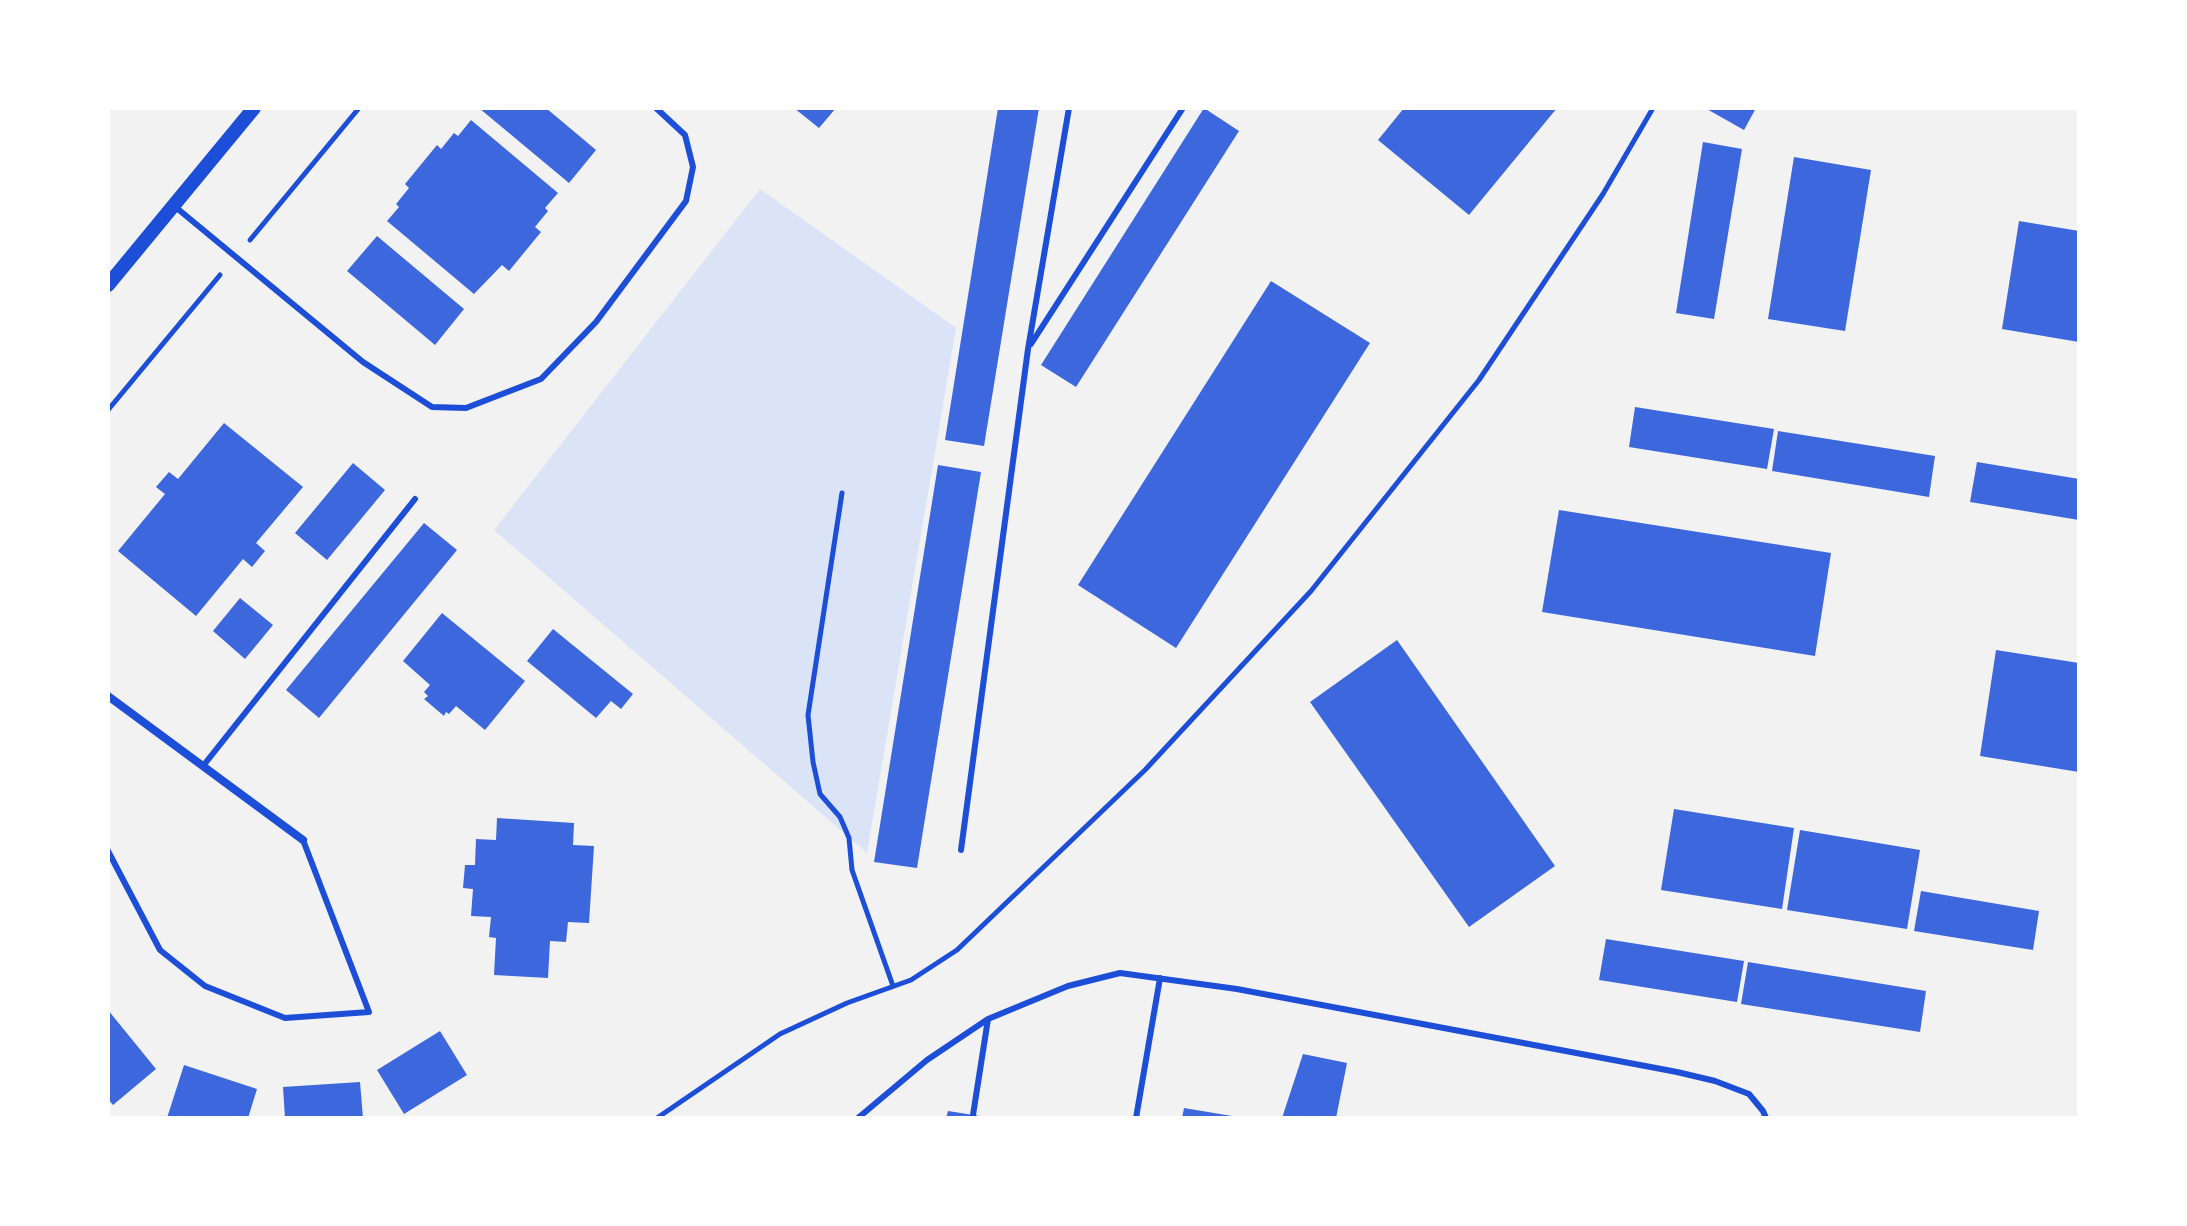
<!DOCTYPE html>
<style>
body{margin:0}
#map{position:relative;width:2187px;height:1226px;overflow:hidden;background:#f2f2f2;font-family:"Open Sans",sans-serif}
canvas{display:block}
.frame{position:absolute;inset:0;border:110px solid #fff;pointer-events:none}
</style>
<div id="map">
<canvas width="2187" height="1226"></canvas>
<div class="frame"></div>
</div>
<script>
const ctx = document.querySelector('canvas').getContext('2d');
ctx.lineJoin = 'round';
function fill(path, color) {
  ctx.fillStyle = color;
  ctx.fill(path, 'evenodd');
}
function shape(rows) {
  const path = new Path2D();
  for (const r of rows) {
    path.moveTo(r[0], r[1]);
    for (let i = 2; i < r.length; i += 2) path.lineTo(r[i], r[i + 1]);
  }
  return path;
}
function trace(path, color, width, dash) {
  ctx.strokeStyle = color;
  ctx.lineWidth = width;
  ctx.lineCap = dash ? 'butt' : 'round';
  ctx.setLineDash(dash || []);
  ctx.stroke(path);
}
const green = shape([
 [760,189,956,328,867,853,494,530]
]);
const building = shape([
 [479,108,546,108,596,150,569,183],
 [794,108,836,108,819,128],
 [998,108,1039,108,984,446,945,440],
 [1204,108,1239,131,1076,387,1041,365],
 [1404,108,1557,108,1469,215,1378,140],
 [1705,108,1756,108,1744,130],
 [471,120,558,193,545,208,548,211,535,227,541,232,509,271,502,265,474,294,387,221,399,207,396,204,409,188,405,184,437,145,441,149,454,133,458,136],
 [1703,142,1742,149,1714,319,1676,313],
 [1794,157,1871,170,1845,331,1768,319],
 [2019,221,2079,231,2079,342,2002,329],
 [377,236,464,309,435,345,347,271],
 [1271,281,1370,343,1176,648,1078,585],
 [1635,407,1774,429,1767,469,1629,447],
 [224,423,303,487,256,543,265,551,252,567,243,559,196,616,118,551,165,494,156,487,169,472,178,479],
 [1778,431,1935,456,1929,497,1772,471],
 [1977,462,2079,479,2079,520,1970,502],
 [353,463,385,490,327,560,295,533],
 [938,465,981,472,917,868,874,862],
 [1559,510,1831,553,1815,656,1542,612],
 [424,523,457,550,319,718,286,690],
 [240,598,273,625,245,659,213,631],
 [442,613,525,681,485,730,456,706,449,714,446,712,444,716,424,699,428,696,424,692,430,685,403,661],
 [553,629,633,694,621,709,611,701,596,718,527,661],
 [1397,640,1555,866,1469,927,1310,702],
 [1996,650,2079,663,2079,772,1980,756],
 [1674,809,1794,828,1782,909,1661,890],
 [497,818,574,823,573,845,594,846,589,923,568,922,566,942,550,941,548,978,494,975,496,938,489,937,491,917,471,916,473,889,463,888,465,865,475,865,476,839,496,840],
 [1800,830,1920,850,1907,929,1787,910],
 [1921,891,2039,911,2033,950,1914,931],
 [1606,939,1744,961,1737,1002,1599,980],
 [1748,962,1926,991,1920,1032,1741,1004],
 [108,1010,156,1069,113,1105,108,1099],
 [440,1031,467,1075,404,1114,377,1070],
 [1303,1054,1347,1063,1336,1118,1282,1118],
 [184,1065,257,1089,248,1118,167,1118],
 [360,1082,363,1118,285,1118,283,1087],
 [1184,1108,1232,1116,1232,1118,1182,1118],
 [948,1111,980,1116,980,1118,946,1118]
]);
const path = shape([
 [250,240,359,108],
 [108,410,220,275],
 [842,493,808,715,813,762,820,794,840,817,849,838,852,870,893,986],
 [657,1118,780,1034,847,1003,911,980,957,950,1145,770,1311,591,1479,380,1603,194,1653,108]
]);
const service = shape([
 [173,205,363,362,432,407,466,408,541,379,596,322,686,201,693,167,685,135,656,108],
 [1031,344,1183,108],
 [203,766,415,499],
 [961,850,1028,349,1069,108],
 [108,851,160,950,205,986,285,1018,369,1012,303,840],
 [973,1115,988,1019],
 [858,1118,927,1060,988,1019,1068,986,1120,973,1237,989,1677,1072,1715,1081,1749,1094,1763,1111,1766,1118],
 [1136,1118,1160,978]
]);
const minor = shape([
 [108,696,303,840]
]);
const tertiary = shape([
 [108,285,254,108]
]);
fill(green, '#dbe4f7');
fill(building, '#3d67dc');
trace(path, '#1d4ed8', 5);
trace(service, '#1d4ed8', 6);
trace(minor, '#1d4ed8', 8);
trace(tertiary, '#1d4ed8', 14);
</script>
